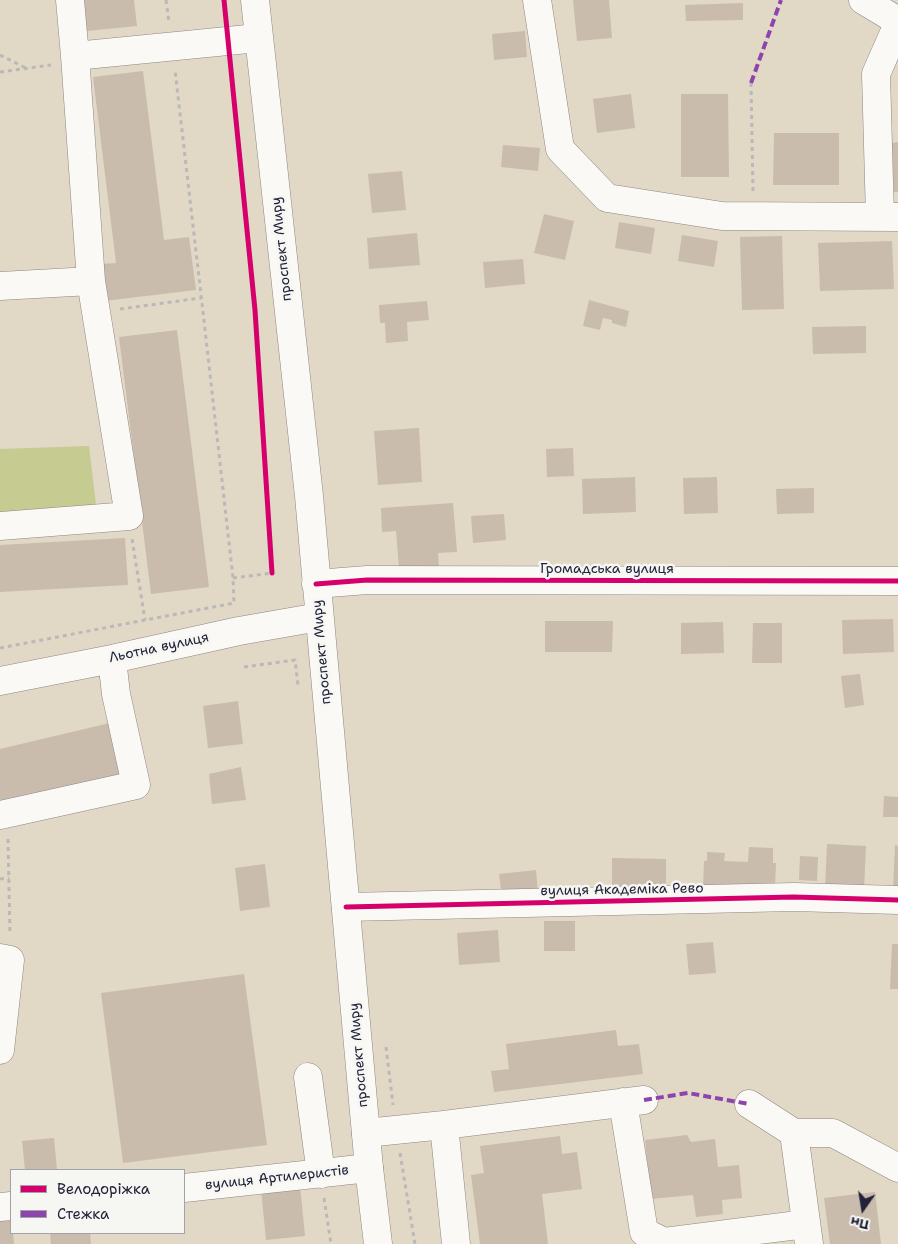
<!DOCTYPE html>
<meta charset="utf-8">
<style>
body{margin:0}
#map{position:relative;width:898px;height:1244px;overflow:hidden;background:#e2d8c6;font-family:"Shantell Sans",sans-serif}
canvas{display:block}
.legend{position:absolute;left:10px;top:1169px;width:175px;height:65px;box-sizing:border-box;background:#f6f6f2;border:1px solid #a1a1a9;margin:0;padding:6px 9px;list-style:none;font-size:15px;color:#22223b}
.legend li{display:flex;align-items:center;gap:10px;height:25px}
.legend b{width:25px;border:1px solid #a1a1a9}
.north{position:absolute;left:838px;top:1184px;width:50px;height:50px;-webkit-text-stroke:4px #f6f6f2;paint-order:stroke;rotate:193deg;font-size:14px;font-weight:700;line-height:20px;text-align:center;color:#22223b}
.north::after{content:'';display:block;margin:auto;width:18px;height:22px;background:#22223b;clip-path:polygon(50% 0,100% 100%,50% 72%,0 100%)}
</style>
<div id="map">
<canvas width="898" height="1244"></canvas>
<ul class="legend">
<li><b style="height:6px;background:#d6006c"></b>Велодоріжка</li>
<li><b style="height:6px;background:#8e44ad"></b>Стежка</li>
</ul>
<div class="north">Пн</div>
</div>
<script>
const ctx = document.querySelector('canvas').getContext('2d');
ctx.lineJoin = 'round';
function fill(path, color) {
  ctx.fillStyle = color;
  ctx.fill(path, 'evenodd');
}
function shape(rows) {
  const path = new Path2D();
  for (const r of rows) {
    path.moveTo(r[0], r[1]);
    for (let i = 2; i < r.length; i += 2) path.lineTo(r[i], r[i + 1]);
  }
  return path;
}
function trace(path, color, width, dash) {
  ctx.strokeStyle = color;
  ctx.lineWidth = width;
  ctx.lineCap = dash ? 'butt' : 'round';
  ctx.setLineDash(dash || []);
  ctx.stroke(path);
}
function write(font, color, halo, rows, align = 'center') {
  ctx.font = font + ' "Shantell Sans",sans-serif';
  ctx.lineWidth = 5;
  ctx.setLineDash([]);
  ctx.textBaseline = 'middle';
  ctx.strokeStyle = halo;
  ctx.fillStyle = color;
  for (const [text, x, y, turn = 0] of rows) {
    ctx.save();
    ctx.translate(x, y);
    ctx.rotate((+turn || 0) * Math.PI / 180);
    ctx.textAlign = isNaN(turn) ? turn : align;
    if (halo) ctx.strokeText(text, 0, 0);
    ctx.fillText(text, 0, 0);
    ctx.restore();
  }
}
const green = shape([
 [89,446,97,513,0,516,0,449]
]);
const building = shape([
 [84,0,134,0,137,26,87,31],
 [573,0,609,0,612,38,577,41],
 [743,3,743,20,686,21,685,5],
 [525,31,527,57,494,60,492,34],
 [143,71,164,240,189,237,196,290,104,301,101,264,116,263,93,77],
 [631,94,635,128,597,133,593,99],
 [681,94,728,94,729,177,681,177],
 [774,133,839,133,839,185,773,185],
 [898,142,898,192,894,192,892,143],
 [503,145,540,148,538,171,501,167],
 [402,171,406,210,372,213,368,174],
 [544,214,574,221,565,260,534,253],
 [619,222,655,228,651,254,615,248],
 [417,233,420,265,369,269,367,238],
 [682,235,718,241,714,267,678,261],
 [782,236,784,309,742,310,740,237],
 [892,241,894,289,820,291,818,243],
 [523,259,525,284,485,288,483,262],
 [589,300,629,311,626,327,612,323,612,320,603,318,600,330,583,326],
 [427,301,429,320,407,322,408,341,386,343,385,323,380,323,379,305],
 [866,326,866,353,813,354,812,327],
 [177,330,209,587,151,594,119,337],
 [419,428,422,482,378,485,374,431],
 [573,448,574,476,547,477,546,449],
 [635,477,636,512,583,514,582,479],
 [717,477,718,513,684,514,683,478],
 [814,488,814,513,777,514,776,489],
 [453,503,457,552,438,553,439,567,399,568,396,531,382,532,381,508],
 [504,514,506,540,473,543,471,516],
 [125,538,128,585,0,592,0,545],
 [893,619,894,652,843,654,842,620],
 [545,621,613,621,612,652,545,652],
 [723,622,724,653,681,654,681,623],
 [753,623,782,623,782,663,752,663],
 [860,674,864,705,845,708,841,676],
 [238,701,243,744,208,748,203,706],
 [114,722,126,774,0,802,0,749],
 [241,767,246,800,212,804,209,774],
 [884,796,898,797,898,817,883,817],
 [827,844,866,846,864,890,825,889],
 [895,845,898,846,898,892,893,892],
 [749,847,773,848,773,863,776,863,775,889,703,887,704,861,707,861,707,852,725,853,724,861,748,862],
 [800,856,818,857,817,881,799,880],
 [612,858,666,859,666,888,612,888],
 [265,864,270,907,240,911,235,868],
 [536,870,538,894,502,898,499,874],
 [544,921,575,921,575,951,544,951],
 [498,930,500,962,459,965,457,933],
 [713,942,716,973,689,975,686,944],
 [892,944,898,944,898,989,890,989],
 [244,974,267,1145,123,1163,101,993],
 [616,1030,618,1046,639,1044,643,1074,494,1092,491,1071,509,1069,506,1044],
 [687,1135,691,1142,715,1139,718,1167,739,1165,742,1198,722,1200,723,1214,696,1217,693,1195,651,1199,645,1140],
 [560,1136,562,1154,577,1152,582,1189,542,1194,548,1244,480,1244,471,1175,484,1173,480,1146],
 [54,1138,57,1170,25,1170,22,1141],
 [300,1185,305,1236,266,1240,261,1189],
 [875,1192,881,1244,830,1244,824,1198],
 [11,1219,11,1233,13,1233,14,1244,0,1244,0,1221],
 [50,1233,90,1233,91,1244,51,1244]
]);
const path = shape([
 [166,0,169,22],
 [0,55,26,68],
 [0,72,51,65],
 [751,83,753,191],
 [120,309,201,298],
 [132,539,145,620],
 [233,578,272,573],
 [0,648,234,603,233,578,203,312,175,70],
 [244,667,295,660,298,685],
 [8,839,10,935],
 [0,879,9,878],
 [386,1047,393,1105],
 [400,1153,415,1244],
 [324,1198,331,1244]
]);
const minor = shape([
 [70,0,75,56,258,38],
 [537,0,560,149,607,198,722,216,898,217],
 [863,0,898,21],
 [880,217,876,74,898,24],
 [0,286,91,281],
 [0,526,129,516,91,281,75,56],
 [316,584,367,580,898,581],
 [0,681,112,659,239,631,319,617],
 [0,815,136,785,116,694,112,659],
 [346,907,794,897,898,900],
 [0,958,10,960,0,1050],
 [308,1077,321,1174],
 [623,1102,644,1232,664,1242,806,1224],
 [749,1104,794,1133,833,1133,898,1168],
 [444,1125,644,1100],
 [366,1133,444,1125,456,1244],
 [794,1133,809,1244],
 [184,1188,369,1168],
 [0,1207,11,1206]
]);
const major = shape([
 [255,0,309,496,348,933,369,1168,378,1244]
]);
const quiet = shape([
 [751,83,781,0],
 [644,1100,688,1093,749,1104]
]);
const cycleway = shape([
 [224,0,255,310,272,573],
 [316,584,367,580,898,581],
 [346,907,794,897,898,900]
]);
const streetNames = [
 ["проспект Миру",282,249,-96],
 ["Громадська вулиця",607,569],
 ["Льотна вулиця",159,648,-12],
 ["проспект Миру",322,652,-95],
 ["вулиця Академіка Рево",622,890,-1],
 ["проспект Миру",359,1055,-95],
 ["вулиця Артилеристів",277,1178,-6]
];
fill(green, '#c5cb91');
fill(building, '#c9bcad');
trace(minor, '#8b8681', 29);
trace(major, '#8b8681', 29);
trace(path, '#bbb9b8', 3, [4, 4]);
trace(minor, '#fbf9f6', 28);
trace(major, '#fbf9f6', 28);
trace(quiet, '#8e44ad', 4, [8, 4]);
trace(cycleway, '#d6006c', 5);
write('14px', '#22223b', '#f6f6f2', streetNames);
</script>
